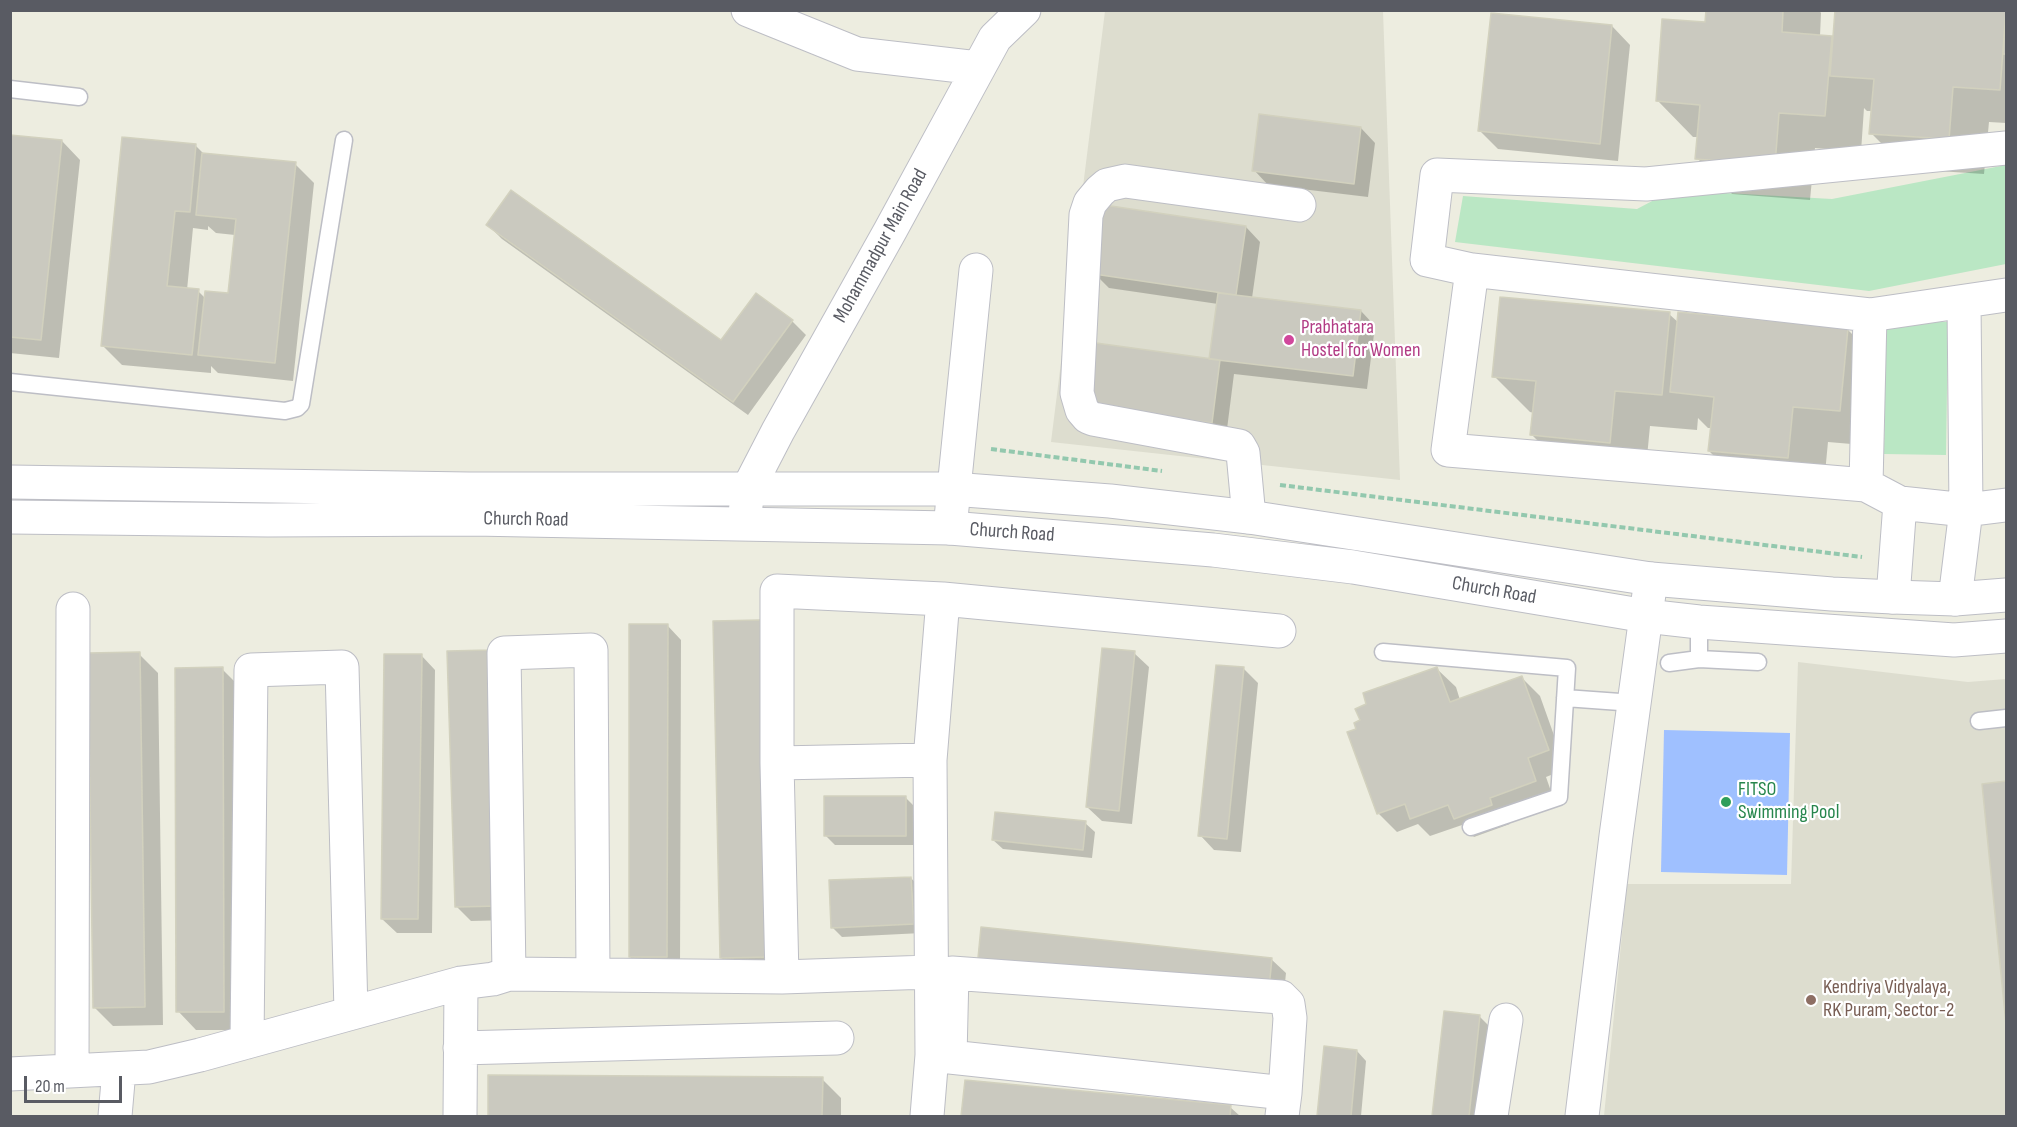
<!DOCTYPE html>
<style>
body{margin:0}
#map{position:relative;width:2017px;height:1127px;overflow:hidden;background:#edede0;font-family:"Sofia Sans Condensed",sans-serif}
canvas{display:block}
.frame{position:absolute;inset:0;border:12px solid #595b63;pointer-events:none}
.scale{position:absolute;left:24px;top:1076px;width:98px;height:27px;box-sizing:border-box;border:3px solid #595b63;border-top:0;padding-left:8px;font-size:18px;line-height:21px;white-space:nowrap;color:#595b63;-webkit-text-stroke:4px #fff;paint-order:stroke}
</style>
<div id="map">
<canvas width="2017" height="1127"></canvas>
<div class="frame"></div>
<div class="scale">20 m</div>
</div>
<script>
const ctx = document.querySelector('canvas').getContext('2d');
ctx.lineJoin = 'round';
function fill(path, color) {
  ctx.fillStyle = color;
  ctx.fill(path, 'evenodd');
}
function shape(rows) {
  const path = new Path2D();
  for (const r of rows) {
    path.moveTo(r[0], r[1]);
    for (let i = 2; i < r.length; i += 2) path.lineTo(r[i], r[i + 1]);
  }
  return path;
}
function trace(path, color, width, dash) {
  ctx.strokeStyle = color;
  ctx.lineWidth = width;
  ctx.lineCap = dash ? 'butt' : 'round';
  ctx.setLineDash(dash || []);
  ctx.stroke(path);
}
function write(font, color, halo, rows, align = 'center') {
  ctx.font = font + ' "Sofia Sans Condensed",sans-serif';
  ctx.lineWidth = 4.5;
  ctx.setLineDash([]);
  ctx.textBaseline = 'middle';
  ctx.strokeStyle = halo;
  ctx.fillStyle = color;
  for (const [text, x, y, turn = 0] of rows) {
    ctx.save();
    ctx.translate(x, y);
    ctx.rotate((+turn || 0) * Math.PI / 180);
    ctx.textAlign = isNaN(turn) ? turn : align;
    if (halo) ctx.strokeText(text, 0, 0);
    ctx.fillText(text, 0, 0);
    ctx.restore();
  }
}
const education = shape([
 [1105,11,1383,11,1400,480,1051,442],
 [1798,662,1968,682,2006,679,2006,1116,1604,1116,1627,884,1791,884]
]);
const green = shape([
 [2006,165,2006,264,1869,291,1455,242,1463,196,1637,209,1673,190,1832,199],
 [1886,322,1948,322,1946,455,1884,454]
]);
const water = shape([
 [1664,730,1790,733,1787,875,1661,872]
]);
const shadow = shape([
 [1707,10,1819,10,1821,13,1820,36,1831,37,1834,40,1997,10,2006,11,2006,123,1989,122,1984,174,1907,169,1871,133,1873,111,1867,111,1864,108,1861,152,1815,148,1810,200,1732,194,1697,158,1698,137,1693,137,1658,101,1706,23],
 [1612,26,1630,45,1618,161,1498,149,1480,131],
 [1361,128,1375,143,1368,197,1268,185,1254,170],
 [10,136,62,141,80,160,59,358,10,353],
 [196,146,205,155,295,164,314,183,293,381,218,373,211,366,211,373,122,365,103,346],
 [208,226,216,233,235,235,229,295,206,299,198,291,187,290,193,228,208,230],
 [488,225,721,342,792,321,806,335,748,415,502,239],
 [1246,227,1260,242,1252,298,1361,311,1375,326,1367,389,1234,374,1226,437,1102,420,1211,361,1218,304,1109,288,1095,274],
 [1669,314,1679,323,1847,329,1883,365,1875,446,1828,442,1823,494,1745,487,1709,451,1712,428,1708,428,1698,418,1697,430,1650,426,1645,478,1568,471,1532,435,1534,413,1530,412,1494,376],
 [760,622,779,640,786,975,740,976,721,958],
 [667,625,681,640,680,971,644,971,630,957],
 [449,653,512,920,471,921,457,907],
 [1134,653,1149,667,1132,824,1102,821,1087,807],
 [139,654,158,673,163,1025,113,1026,94,1007],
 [421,655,435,670,432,933,397,933,382,919],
 [222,669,241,688,242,1030,196,1030,178,1011],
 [1244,669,1258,683,1241,852,1214,850,1200,835],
 [1437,669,1456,687,1460,700,1522,678,1540,696,1566,769,1546,777,1554,800,1508,817,1510,824,1474,837,1462,825,1430,836,1418,824,1397,832,1378,813,1358,730],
 [2006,783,2006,1009,1984,785],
 [906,798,915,807,915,845,835,845,825,835],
 [1085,823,1095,832,1092,858,1003,849,993,840],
 [911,878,920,888,922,933,842,937,832,927],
 [979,957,1271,959,1286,973,1283,1002,994,972],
 [1446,1013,1480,1017,1498,1035,1489,1116,1433,1116],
 [1325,1048,1357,1051,1366,1061,1361,1116,1319,1116],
 [490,1076,822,1079,841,1098,841,1116,489,1116],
 [966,1082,1230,1107,1240,1116,963,1116]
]);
const building = shape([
 [1706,10,1783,10,1782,32,1832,36,1825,116,1779,113,1775,165,1695,159,1700,105,1656,101,1662,19,1705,22,1706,10],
 [1835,10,2006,10,2000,90,1953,87,1949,139,1869,134,1874,79,1830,76,1835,10],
 [2006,11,2006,54,2003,54,2006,11],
 [1491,13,1612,25,1600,144,1478,131,1491,13],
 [1259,114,1361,127,1354,184,1252,171,1259,114],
 [10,135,62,140,41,340,10,337,10,135],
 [122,137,196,144,190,212,175,211,167,286,199,289,192,355,101,346,122,137],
 [202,153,296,162,275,363,198,355,205,291,228,293,236,219,196,215,202,153],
 [511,190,721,340,756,293,793,320,733,402,486,225,511,190],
 [1104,205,1246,226,1236,295,1094,274,1104,205],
 [1218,293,1361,310,1353,376,1209,359,1218,293],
 [1500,297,1670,312,1662,395,1615,391,1610,443,1530,435,1536,381,1492,377,1500,297],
 [1678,312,1848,328,1840,411,1793,407,1788,458,1708,451,1714,397,1670,392,1678,312],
 [1096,343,1220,360,1212,423,1086,406,1096,343],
 [760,620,768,957,720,958,713,621,760,620],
 [629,624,668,624,667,957,629,957,629,624],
 [1102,648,1135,651,1119,811,1086,807,1102,648],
 [490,650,498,906,455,907,447,651,490,650],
 [140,652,145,1007,93,1008,88,653,140,652],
 [384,654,422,654,418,919,381,919,384,654],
 [1216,665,1244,667,1227,839,1198,836,1216,665],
 [223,667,224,1012,176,1012,175,668,223,667],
 [1437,667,1450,702,1522,676,1549,750,1528,758,1536,781,1490,798,1492,805,1454,819,1448,805,1410,819,1405,804,1377,814,1347,732,1356,729,1354,723,1360,720,1355,709,1366,704,1363,693,1437,667],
 [2006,781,2006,1024,1982,784,2006,781],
 [824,796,906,796,906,836,824,836,824,796],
 [995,812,1086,821,1083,850,992,840,995,812],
 [911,877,914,924,831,928,829,880,911,877],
 [981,927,1272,958,1269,988,978,958,981,927],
 [1444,1011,1480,1015,1469,1116,1432,1116,1444,1011],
 [1324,1046,1357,1050,1351,1116,1317,1116,1324,1046],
 [488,1075,823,1077,822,1116,488,1116,488,1075],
 [965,1080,1231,1105,1230,1116,961,1116,965,1080]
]);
const path = shape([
 [991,449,1162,471],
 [1280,485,1862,557]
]);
const service = shape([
 [10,89,79,97],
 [10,382,285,411,297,408,301,404,344,140],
 [1699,622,1699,659],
 [1383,652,1567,668,1559,797,1471,827],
 [1669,663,1699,659,1758,662],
 [1565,698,1634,703],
 [1979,721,2006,718]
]);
const minor = shape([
 [748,10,857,54,978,68],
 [2006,148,1646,184,1437,175,1427,260,1472,270,1870,315,2006,295],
 [1472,270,1448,450,1866,485,1870,315],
 [1866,485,1900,503,1966,510,2006,505],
 [1249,517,1243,453,1239,446,1093,419,1088,417,1082,410,1077,393,1086,215,1090,203,1100,191,1107,185,1125,181,1299,205],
 [744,522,748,489,778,431,890,231,995,38,1024,10],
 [950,528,976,270],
 [1893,597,1900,503],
 [1955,599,1966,510,1964,302],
 [777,763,930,760],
 [509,974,504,653,591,650,593,975],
 [782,977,777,763,777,591,943,599,1279,631],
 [247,1042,251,670,342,667,351,1012],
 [460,1048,837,1038],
 [72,1071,73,609],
 [10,1074,149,1067,200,1055,461,983,493,979,509,974,782,977,930,972],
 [115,1116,119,1070],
 [460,1116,461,983],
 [927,1116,932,1055,930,760,943,599],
 [1282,1116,1285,1093,1290,1018,1288,1004,1281,997,952,973,950,1057,1285,1093],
 [1491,1116,1506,1020],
 [1582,1116,1616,836,1651,579]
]);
const tertiary = shape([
 [10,482,469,489,952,489,1110,501,1249,517,1651,579,1832,594,1893,597,1955,599,2006,595],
 [10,517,268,520,473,519,950,528,1213,550,1353,567,1646,616,1699,622,1954,640,2006,636]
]);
const markers = [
 [1289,340,6,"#d1479c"],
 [1726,802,6,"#2e9e5b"],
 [1811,1000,6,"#8d6e63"]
];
const streetNames = [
 ["Mohammadpur Main Road",881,246,-61],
 ["Church Road",526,520,1],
 ["Church Road",1012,533,4],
 ["Church Road",1494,591,10]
];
const hotelNames = [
 ["Prabhatara",1301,328],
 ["Hostel for Women",1301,351]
];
const leisureNames = [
 ["FITSO",1738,790],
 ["Swimming Pool",1738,813]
];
const educationNames = [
 ["Kendriya Vidyalaya,",1823,988],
 ["RK Puram, Sector-2",1823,1011]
];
fill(education, '#ddddcf');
fill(green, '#bae7c4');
fill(water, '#9fc0ff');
fill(shadow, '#0003');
fill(building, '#cac9bf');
trace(building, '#d2d1be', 1.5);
trace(service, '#bdbec5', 19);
trace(minor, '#bdbec5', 35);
trace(tertiary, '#bdbec5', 35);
trace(path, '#93c8ae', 4, [6, 3]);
trace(service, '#fff', 16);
trace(minor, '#fff', 33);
trace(tertiary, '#fff', 33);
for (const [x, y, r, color] of markers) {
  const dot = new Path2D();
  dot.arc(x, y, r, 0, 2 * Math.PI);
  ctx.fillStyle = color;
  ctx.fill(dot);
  trace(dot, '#fff', 2);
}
write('20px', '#595b63', '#fff', streetNames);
write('20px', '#b23c85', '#fff', hotelNames, 'left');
write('20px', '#27864d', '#fff', leisureNames, 'left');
write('20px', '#785e54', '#fff', educationNames, 'left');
</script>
